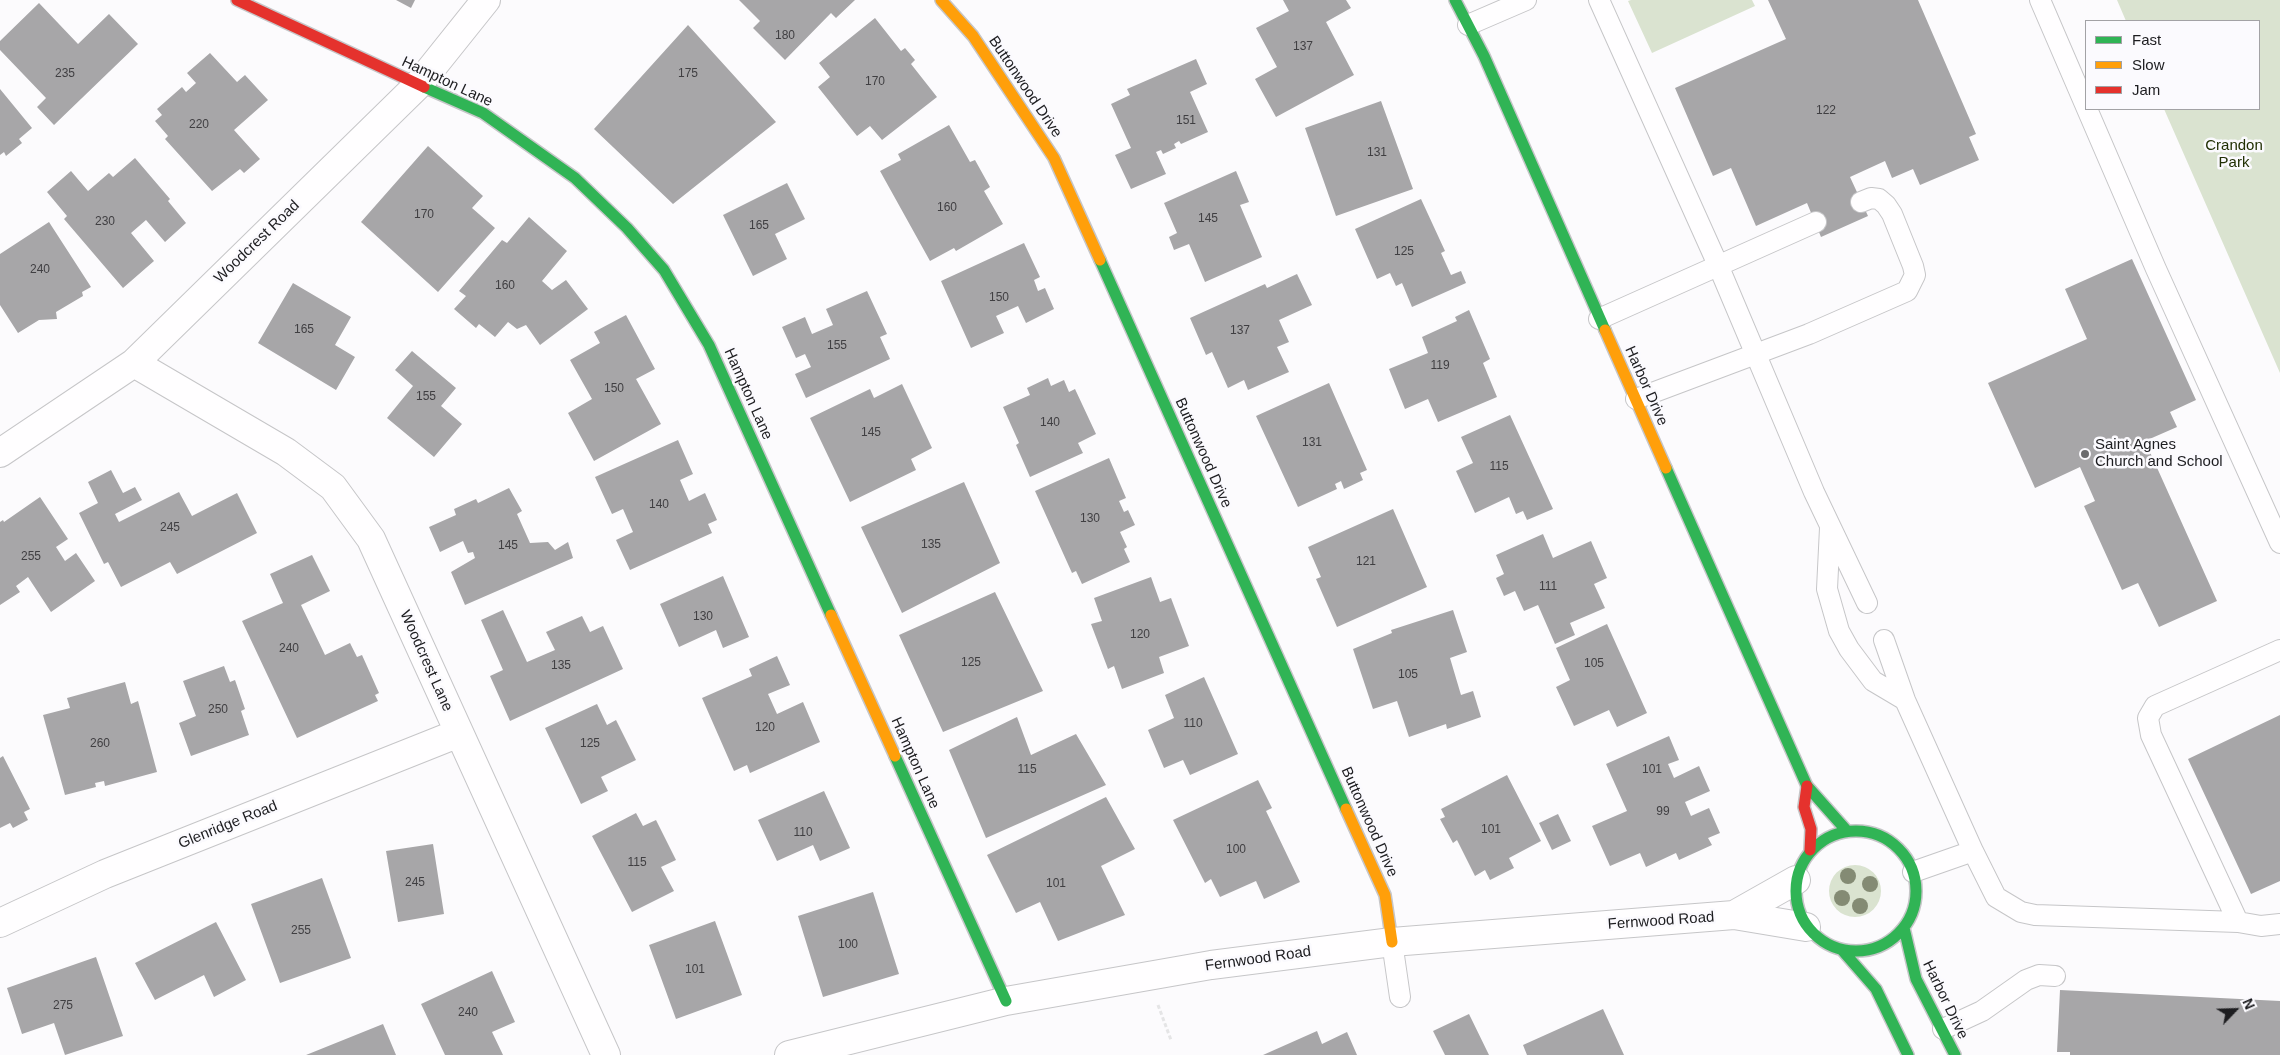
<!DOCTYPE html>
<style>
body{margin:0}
#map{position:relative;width:2280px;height:1055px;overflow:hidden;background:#fcfbfd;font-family:Helvetica,sans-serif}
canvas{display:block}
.legend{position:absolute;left:2085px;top:20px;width:175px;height:90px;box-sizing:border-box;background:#fbfafe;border:1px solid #a2a2a5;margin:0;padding:6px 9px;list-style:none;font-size:15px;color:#1d1d20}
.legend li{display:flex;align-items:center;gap:10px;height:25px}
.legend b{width:25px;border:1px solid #a2a2a5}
.north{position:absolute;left:2210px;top:985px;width:50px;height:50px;-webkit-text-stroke:4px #fbfafe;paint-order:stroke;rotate:66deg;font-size:14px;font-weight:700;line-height:20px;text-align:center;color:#1d1d20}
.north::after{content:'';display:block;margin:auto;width:18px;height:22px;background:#1d1d20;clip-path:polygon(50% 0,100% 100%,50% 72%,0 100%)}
</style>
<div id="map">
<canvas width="2280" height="1055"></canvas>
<ul class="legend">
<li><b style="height:6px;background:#30b455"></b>Fast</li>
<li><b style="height:6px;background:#ff9f0a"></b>Slow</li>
<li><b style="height:6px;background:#e5322d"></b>Jam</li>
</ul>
<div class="north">N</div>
</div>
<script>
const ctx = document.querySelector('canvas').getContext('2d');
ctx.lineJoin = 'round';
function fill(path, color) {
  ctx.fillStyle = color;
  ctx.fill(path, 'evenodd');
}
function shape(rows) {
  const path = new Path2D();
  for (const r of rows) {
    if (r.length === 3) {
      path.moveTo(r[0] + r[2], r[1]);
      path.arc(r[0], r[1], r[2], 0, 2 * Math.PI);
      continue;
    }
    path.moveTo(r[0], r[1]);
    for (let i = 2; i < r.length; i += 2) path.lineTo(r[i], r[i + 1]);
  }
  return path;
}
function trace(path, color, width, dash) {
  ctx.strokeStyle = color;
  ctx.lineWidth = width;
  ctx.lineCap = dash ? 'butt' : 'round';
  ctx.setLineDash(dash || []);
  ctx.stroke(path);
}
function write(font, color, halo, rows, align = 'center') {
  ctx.font = font + ' Helvetica,sans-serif';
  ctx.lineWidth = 5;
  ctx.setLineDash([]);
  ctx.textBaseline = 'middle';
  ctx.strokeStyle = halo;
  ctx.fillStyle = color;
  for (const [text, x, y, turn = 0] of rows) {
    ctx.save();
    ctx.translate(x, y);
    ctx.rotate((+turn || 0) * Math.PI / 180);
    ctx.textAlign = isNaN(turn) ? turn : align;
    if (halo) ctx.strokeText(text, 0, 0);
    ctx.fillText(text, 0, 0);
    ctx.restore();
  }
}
const green = shape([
 [1631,0,1752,0,1755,6,1652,53,1628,1],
 [2117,0,2280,0,2280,373,2164,109,2259,109,2259,21,2126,21],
 [1855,891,26]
]);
const building = shape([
 [396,0,415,0,411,8],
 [739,0,855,0,836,18,831,13,785,60,753,28,760,21],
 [1283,0,1346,0,1351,8,1326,22,1354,75,1276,117,1255,79,1277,67,1256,28,1289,11],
 [1768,0,1918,0,1976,134,1969,137,1979,160,1920,185,1913,169,1892,178,1885,161,1850,177,1868,216,1821,237,1807,203,1756,226,1731,168,1713,176,1675,88,1786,39],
 [39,3,78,44,109,14,138,44,54,125,37,107,46,98,0,50,0,41],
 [875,18,901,51,905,48,915,60,911,64,937,97,882,140,870,126,857,136,818,87,830,77,819,63],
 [688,25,776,122,673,204,594,129],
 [210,53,237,82,245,75,268,100,234,130,260,159,244,173,240,169,212,191,165,139,168,136,155,121,162,115,157,109,182,87,186,92,196,83,187,73],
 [1196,59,1207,84,1190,92,1208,132,1181,144,1179,141,1174,144,1176,148,1163,154,1161,150,1156,152,1166,174,1131,189,1115,155,1131,148,1111,104,1130,95,1127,89],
 [0,89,32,128,19,139,22,143,6,156,4,152,0,155],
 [1381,101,1413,189,1336,216,1305,128],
 [949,125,970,162,975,160,990,187,984,191,1003,224,956,251,954,248,930,261,880,171,901,160,898,154],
 [428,146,483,196,472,208,495,228,438,292,361,222],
 [135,158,170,199,168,201,186,223,165,242,146,220,131,233,154,261,123,288,64,219,67,216,47,192,71,171,88,191,109,173,113,177],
 [1236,171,1249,202,1240,205,1262,257,1205,282,1189,244,1174,250,1169,237,1177,233,1164,203],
 [787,183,805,219,775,234,787,259,753,276,723,215],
 [1421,199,1445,251,1441,253,1451,275,1461,271,1466,283,1412,307,1402,283,1396,286,1390,273,1377,279,1355,229],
 [529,217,567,251,542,281,552,290,566,280,588,309,540,345,526,325,517,329,508,322,495,337,479,324,476,328,454,309,466,296,459,291,502,240,507,243],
 [49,222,91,287,82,292,83,296,56,312,57,319,39,320,18,333,0,305,0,254],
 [1024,243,1040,277,1034,280,1038,291,1045,288,1054,309,1026,323,1018,306,996,316,1004,333,971,348,941,281],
 [2132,259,2196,400,2170,412,2177,427,2145,441,2217,601,2159,627,2138,583,2122,590,2084,506,2095,501,2080,467,2035,488,1988,383,2087,339,2065,289],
 [1297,274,1312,305,1279,320,1289,342,1277,347,1289,372,1248,390,1244,380,1228,388,1212,352,1206,355,1190,318,1265,284,1267,288],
 [293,283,351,317,335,345,355,357,336,390,258,343],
 [867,291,887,334,880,337,890,359,806,398,795,374,811,367,805,354,796,358,782,327,805,317,812,334,833,325,826,309],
 [1469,310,1490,359,1483,363,1497,397,1438,422,1428,399,1405,409,1389,369,1428,353,1422,337,1457,321,1455,317],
 [626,315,655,369,636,379,661,424,594,461,568,413,592,399,570,360,600,343,594,332],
 [412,351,456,388,441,406,462,424,434,457,387,418,413,386,395,370],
 [1048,378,1051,386,1064,380,1069,392,1075,389,1096,434,1078,443,1083,453,1030,477,1016,445,1019,443,1003,407,1030,395,1027,388],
 [1329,383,1367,470,1360,473,1363,480,1344,489,1341,481,1335,484,1337,489,1298,507,1256,416],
 [902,384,932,448,911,459,916,470,850,502,810,418,870,389,874,398],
 [1510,415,1553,509,1527,520,1523,511,1516,514,1509,497,1475,513,1456,471,1473,463,1461,437],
 [678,440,693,474,680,480,689,501,705,493,717,520,708,524,712,533,630,570,616,540,633,532,623,509,612,514,595,477],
 [1109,458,1126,498,1119,501,1124,512,1128,510,1135,525,1120,532,1127,547,1124,549,1130,562,1082,584,1076,571,1072,573,1035,491],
 [111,470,123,493,135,487,142,500,115,514,119,522,179,492,192,516,237,493,257,533,177,574,170,562,121,587,108,562,104,564,79,513,98,503,88,482],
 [964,482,1000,563,902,613,861,527],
 [509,488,522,511,517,514,530,543,548,542,555,550,568,542,573,558,465,605,451,572,475,558,473,552,468,553,463,541,440,552,429,527,456,515,454,509,476,499,478,503],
 [40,497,68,539,56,547,65,561,76,553,95,581,51,612,28,577,16,586,20,592,0,605,0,522,3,520,4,522],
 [1393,509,1427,587,1337,627,1316,579,1321,577,1308,547],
 [1543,534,1553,558,1591,541,1607,578,1594,584,1605,608,1570,623,1575,635,1555,644,1538,605,1524,611,1515,591,1504,596,1496,578,1504,574,1496,555],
 [312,555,330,591,301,605,325,655,350,643,357,657,362,655,379,693,375,695,378,701,297,738,242,621,283,603,270,574],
 [723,576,749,637,723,648,716,630,679,647,660,604],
 [1151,577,1160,602,1171,598,1189,646,1159,657,1164,673,1122,689,1114,666,1108,669,1091,624,1102,621,1094,598],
 [995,592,1043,691,943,732,899,635],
 [503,610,527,662,555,650,546,632,582,616,590,632,603,626,623,669,510,721,490,676,503,670,481,620],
 [1453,610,1467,652,1450,658,1461,695,1473,691,1481,717,1447,729,1446,724,1409,737,1397,701,1373,709,1353,649,1392,633,1391,630],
 [1607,624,1647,713,1617,727,1609,710,1574,726,1556,687,1570,680,1556,648],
 [777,656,790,685,768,694,777,714,803,702,820,742,750,773,747,765,734,771,702,698,752,676,749,669],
 [224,666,230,682,235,680,245,709,241,711,249,735,191,756,179,723,196,716,183,681],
 [1204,677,1238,754,1190,775,1183,760,1164,768,1148,730,1174,718,1165,695],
 [125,682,131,704,138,701,157,772,105,786,104,781,95,783,96,787,65,795,43,715,70,708,67,698],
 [597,704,607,725,616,720,636,760,601,777,608,791,581,804,545,728],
 [2280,715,2280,881,2251,894,2188,759],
 [1017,717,1031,755,1076,734,1106,785,986,838,949,750],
 [1669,736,1679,760,1668,764,1674,778,1699,766,1710,791,1685,802,1691,816,1709,808,1720,833,1708,838,1712,845,1679,860,1676,853,1646,867,1640,853,1610,866,1592,826,1627,811,1606,764],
 [3,756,30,809,24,812,28,820,13,828,10,823,0,828,0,758],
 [1507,775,1541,841,1509,858,1514,868,1490,880,1485,870,1475,876,1457,840,1453,843,1440,819,1445,817,1441,809],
 [1258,780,1272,808,1266,811,1300,882,1264,899,1256,881,1220,897,1211,879,1205,883,1173,820],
 [824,791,850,848,820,861,813,845,777,861,758,820],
 [1106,797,1135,849,1101,866,1125,915,1058,941,1040,902,1016,913,987,855],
 [636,813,643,826,656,820,676,860,661,867,674,891,632,912,592,836],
 [1558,814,1571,841,1552,850,1539,823],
 [433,844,444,914,398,922,386,851],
 [322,878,351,958,280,983,251,904],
 [873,892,899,974,823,997,798,916],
 [715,921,742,995,676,1019,649,945],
 [216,922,246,980,214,997,204,975,155,1000,135,963],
 [96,957,123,1036,65,1055,54,1023,22,1034,7,988],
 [492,971,515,1022,492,1032,503,1055,445,1055,421,1004],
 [2060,990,2280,1001,2280,1055,2070,1055,2070,1052,2057,1052],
 [1603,1009,1624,1055,1527,1055,1523,1045],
 [1469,1014,1489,1055,1445,1055,1433,1031],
 [383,1024,396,1055,306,1055],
 [1317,1031,1322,1044,1347,1032,1357,1055,1263,1055]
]);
const path = shape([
 [1158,1005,1171,1040]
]);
const lane = shape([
 [1599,0,1718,265,1814,492,1867,603],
 [2040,0,2156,269,2280,543],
 [1468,25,1526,0],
 [1599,319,1816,222],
 [1636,399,1809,334,1907,291,1915,275,1913,266,1892,214,1886,205,1879,199,1871,198,1861,202],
 [1830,528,1827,589,1839,631,1849,649,1873,681,1905,700],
 [1884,640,1905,700,1973,851],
 [1913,872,1973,851,1996,897,2021,912,2035,915,2238,922,2261,926,2280,924],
 [2238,922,2151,735,2148,718,2155,706,2280,650],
 [1392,942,1400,997],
 [1943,1029,1982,1011,2026,980,2039,975,2055,976]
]);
const street = shape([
 [134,363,286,452,333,487,371,539,606,1055],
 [0,453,134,363,418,85,486,0],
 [1734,915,1796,880],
 [0,923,105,874,459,733],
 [789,1055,1006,1001,1211,965,1392,942,1734,915,1806,927]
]);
const fast = shape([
 [1455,0,1484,56,1605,330],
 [424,87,483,113,575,178,627,228,664,270,709,345,831,615],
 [1100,260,1346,809],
 [1666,468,1807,786,1847,831],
 [895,756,1006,1001],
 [1856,891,60],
 [1904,928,1916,979,1955,1055],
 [1842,950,1876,989,1908,1055]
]);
const slow = shape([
 [941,0,973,36,1054,158,1100,260],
 [1605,330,1666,468],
 [831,615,895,756],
 [1346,809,1385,895,1392,942]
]);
const jam = shape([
 [237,0,424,87],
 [1807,786,1804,807,1811,829,1810,850]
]);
const trees = [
 [1848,876],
 [1870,884],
 [1842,898],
 [1860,906]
];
const markers = [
 [2085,454,5,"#6b6b6d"]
];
const numberNames = [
 ["180",785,36],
 ["137",1303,47],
 ["235",65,74],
 ["175",688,74],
 ["170",875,82],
 ["122",1826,111],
 ["151",1186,121],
 ["220",199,125],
 ["131",1377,153],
 ["160",947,208],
 ["170",424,215],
 ["145",1208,219],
 ["230",105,222],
 ["165",759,226],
 ["125",1404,252],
 ["240",40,270],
 ["160",505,286],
 ["150",999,298],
 ["165",304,330],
 ["137",1240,331],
 ["155",837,346],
 ["119",1440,366],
 ["150",614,389],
 ["155",426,397],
 ["140",1050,423],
 ["145",871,433],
 ["131",1312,443],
 ["115",1499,467],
 ["140",659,505],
 ["130",1090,519],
 ["245",170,528],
 ["135",931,545],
 ["145",508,546],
 ["255",31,557],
 ["121",1366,562],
 ["111",1548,587],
 ["130",703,617],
 ["120",1140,635],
 ["240",289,649],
 ["125",971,663],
 ["105",1594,664],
 ["135",561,666],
 ["105",1408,675],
 ["250",218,710],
 ["110",1193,724],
 ["120",765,728],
 ["260",100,744],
 ["125",590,744],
 ["115",1027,770],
 ["101",1652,770],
 ["99",1663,812],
 ["101",1491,830],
 ["110",803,833],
 ["100",1236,850],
 ["115",637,863],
 ["245",415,883],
 ["101",1056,884],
 ["255",301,931],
 ["100",848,945],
 ["101",695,970],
 ["275",63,1006],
 ["240",468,1013]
];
const streetNames = [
 ["Hampton Lane",447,82,25],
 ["Buttonwood Drive",1025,87,56],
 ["Woodcrest Road",257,242,-44],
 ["Harbor Drive",1646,386,66],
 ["Hampton Lane",748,394,66],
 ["Buttonwood Drive",1203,453,66],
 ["Woodcrest Lane",426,661,66],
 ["Hampton Lane",915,763,66],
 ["Buttonwood Drive",1369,822,66],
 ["Glenridge Road",228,825,-22],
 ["Fernwood Road",1661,921,-4],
 ["Fernwood Road",1258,959,-8],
 ["Harbor Drive",1945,1000,64]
];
const parkNames = [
 ["Crandon",2234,146],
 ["Park",2234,163]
];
const poiNames = [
 ["Saint Agnes",2095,445],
 ["Church and School",2095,462]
];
fill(green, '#dae3d0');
fill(building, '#a7a6a8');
trace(lane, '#c6c6c8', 22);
trace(street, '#c6c6c8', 30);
trace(fast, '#c6c6c8', 14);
trace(slow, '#c6c6c8', 14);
trace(jam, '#c6c6c8', 14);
trace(path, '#e5e5e6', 3, [4, 2.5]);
trace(lane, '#fffeff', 20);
trace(street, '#fffeff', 28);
trace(fast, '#30b455', 11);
trace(slow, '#ff9f0a', 11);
trace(jam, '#e5322d', 11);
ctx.fillStyle = '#848b74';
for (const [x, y] of trees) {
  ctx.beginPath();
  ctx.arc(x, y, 8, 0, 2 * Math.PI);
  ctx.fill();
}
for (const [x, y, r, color] of markers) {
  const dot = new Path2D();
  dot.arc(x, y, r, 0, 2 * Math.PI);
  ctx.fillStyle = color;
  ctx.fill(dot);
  trace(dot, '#fbfafe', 2);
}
write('12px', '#403f42', null, numberNames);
write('15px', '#1d1d20', '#fbfafe', streetNames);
write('15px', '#213004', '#fbfafe', parkNames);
write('15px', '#1d1d20', '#fbfafe', poiNames, 'left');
</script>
